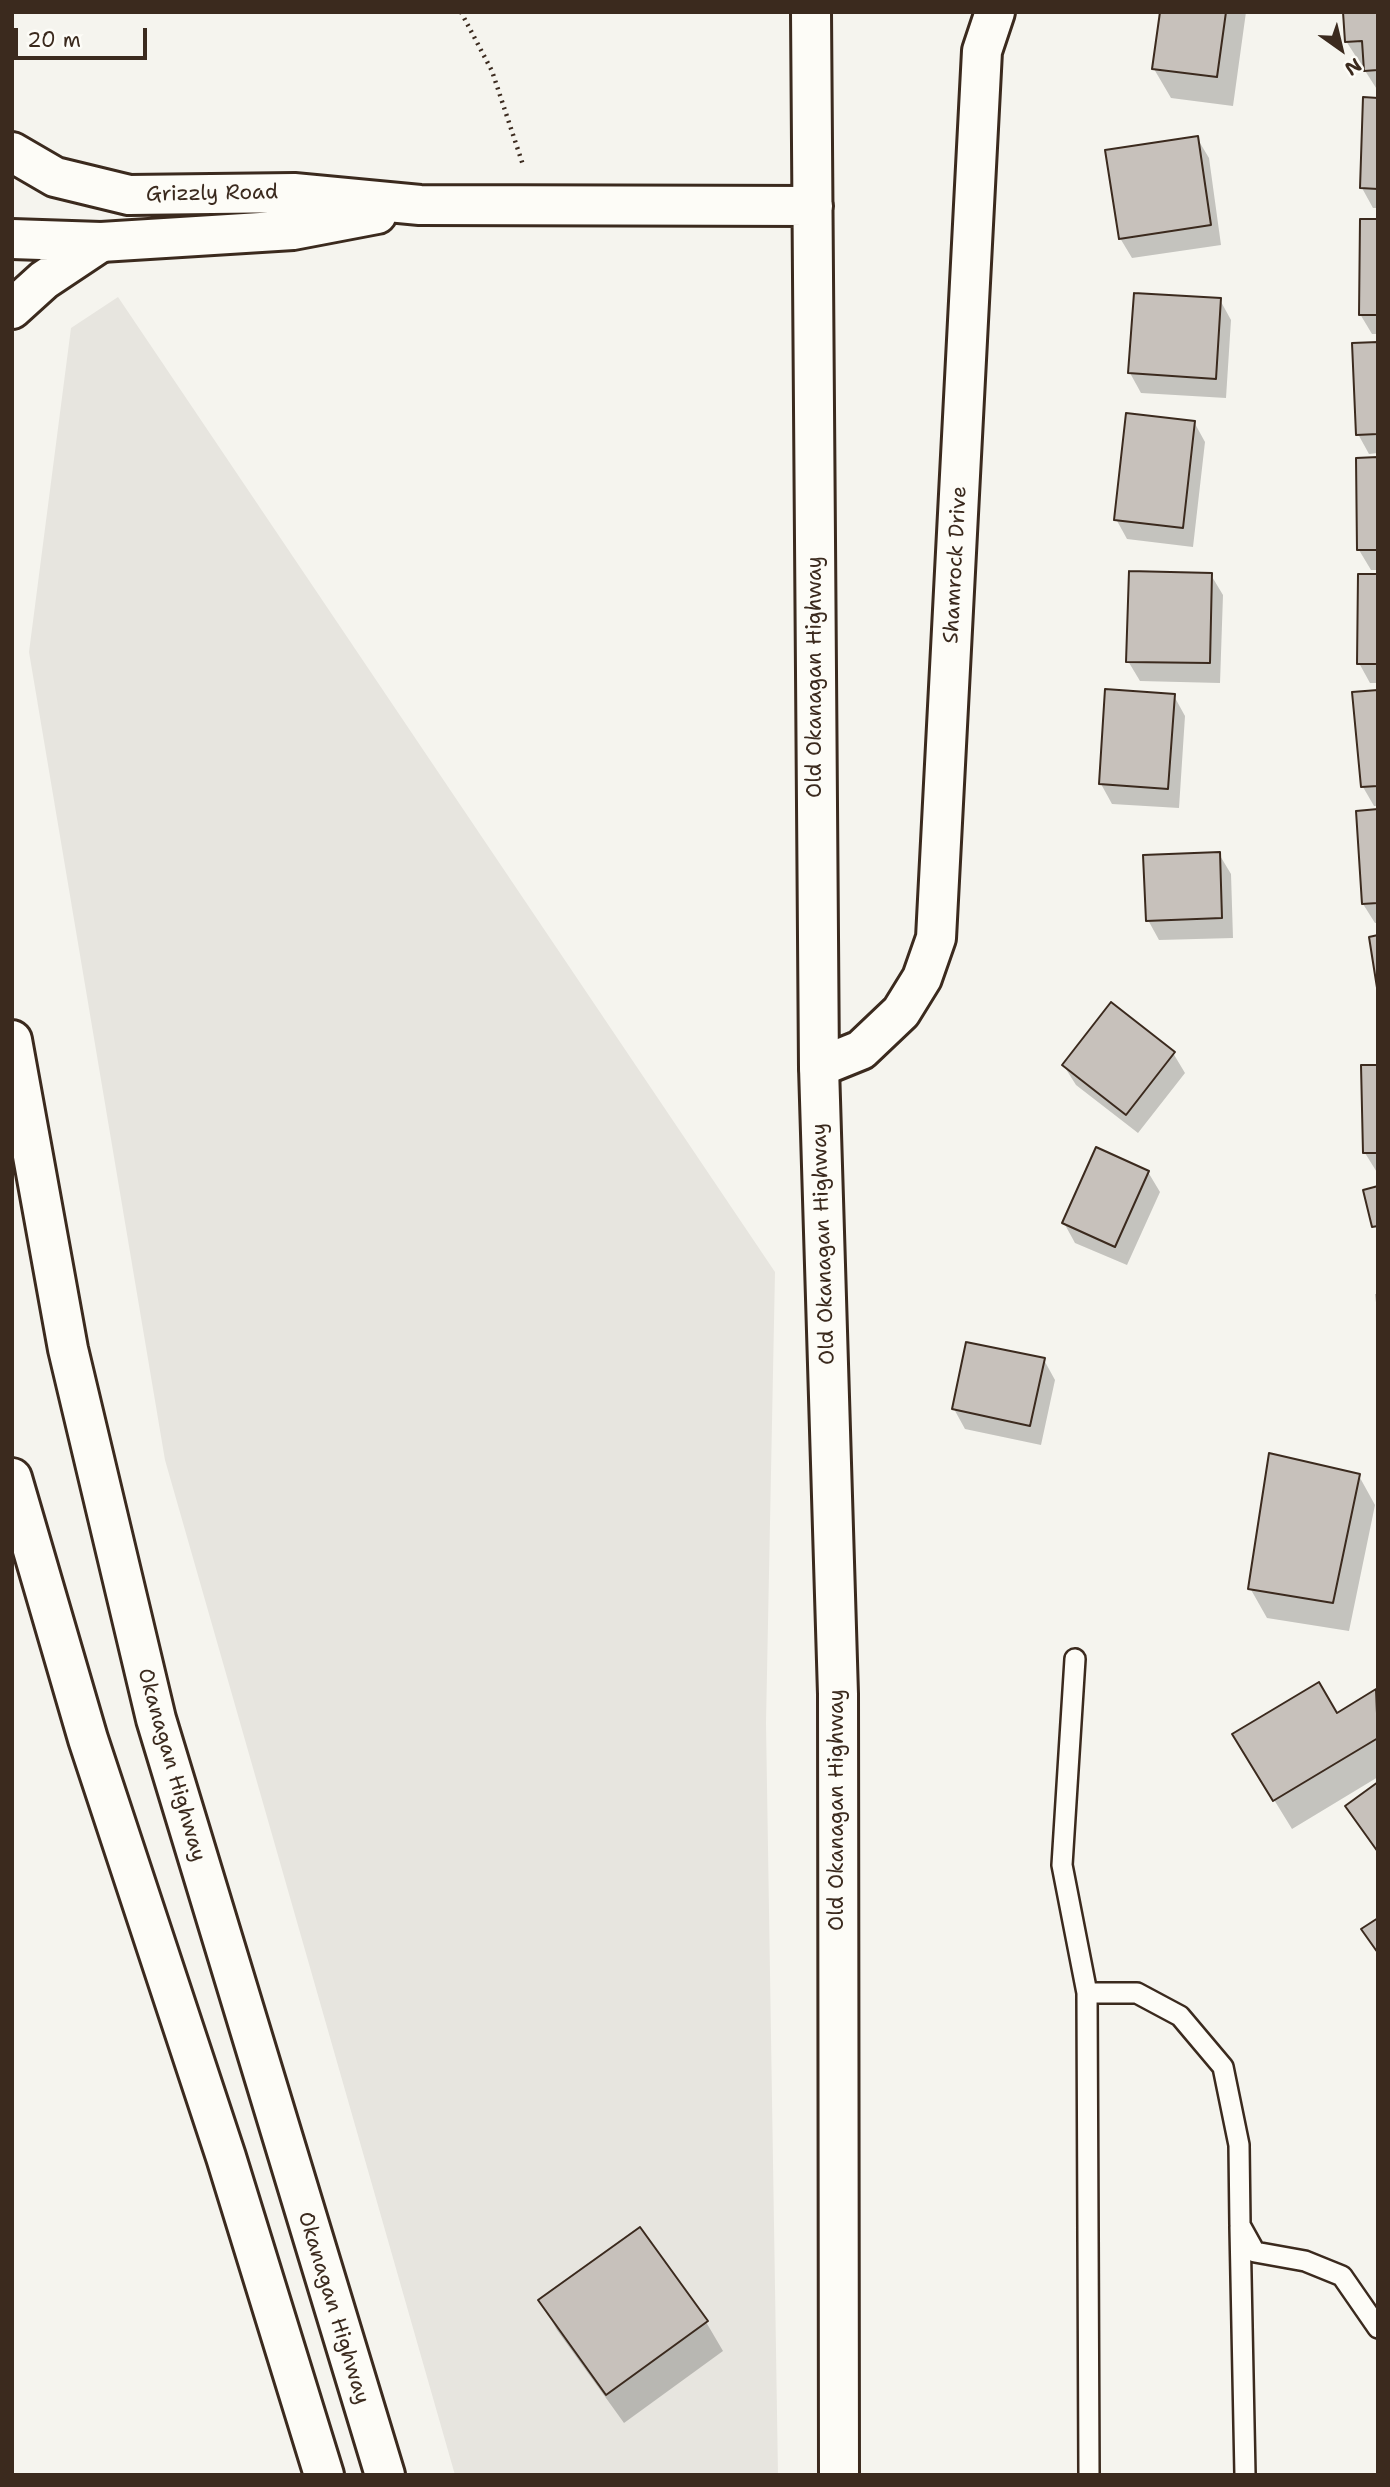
<!DOCTYPE html>
<style>
body{margin:0}
#map{position:relative;width:1390px;height:2487px;overflow:hidden;background:#f5f4ee;font-family:"Shantell Sans",sans-serif}
canvas{display:block}
.frame{position:absolute;inset:0;border:14px solid #3b2a1e;pointer-events:none}
.north{position:absolute;left:1306px;top:14px;width:70px;height:70px;-webkit-text-stroke:5px #fdfcf7;paint-order:stroke;rotate:146deg;font-size:19px;font-weight:700;line-height:28px;text-align:center;color:#3b2a1e}
.north::after{content:'';display:block;margin:auto;width:24px;height:32px;background:#3b2a1e;clip-path:polygon(50% 0,100% 100%,50% 72%,0 100%)}
.scale{position:absolute;left:14px;top:28px;width:133px;height:32px;box-sizing:border-box;border:4px solid #3b2a1e;border-top:0;padding-left:9px;font-size:21px;line-height:24px;white-space:nowrap;color:#3b2a1e;-webkit-text-stroke:5px #fdfcf7;paint-order:stroke}
</style>
<div id="map">
<canvas width="1390" height="2487"></canvas>
<div class="frame"></div>
<div class="north">N</div>
<div class="scale">20 m</div>
</div>
<script>
const ctx = document.querySelector('canvas').getContext('2d');
ctx.lineJoin = 'round';
function fill(path, color) {
  ctx.fillStyle = color;
  ctx.fill(path, 'evenodd');
}
function shape(rows) {
  const path = new Path2D();
  for (const r of rows) {
    path.moveTo(r[0], r[1]);
    for (let i = 2; i < r.length; i += 2) path.lineTo(r[i], r[i + 1]);
  }
  return path;
}
function trace(path, color, width, dash) {
  ctx.strokeStyle = color;
  ctx.lineWidth = width;
  ctx.lineCap = dash ? 'butt' : 'round';
  ctx.setLineDash(dash || []);
  ctx.stroke(path);
}
function write(font, color, halo, rows, align = 'center') {
  ctx.font = font + ' "Shantell Sans",sans-serif';
  ctx.lineWidth = 5;
  ctx.setLineDash([]);
  ctx.textBaseline = 'middle';
  ctx.strokeStyle = halo;
  ctx.fillStyle = color;
  for (const [text, x, y, turn = 0] of rows) {
    ctx.save();
    ctx.translate(x, y);
    ctx.rotate((+turn || 0) * Math.PI / 180);
    ctx.textAlign = isNaN(turn) ? turn : align;
    if (halo) ctx.strokeText(text, 0, 0);
    ctx.fillText(text, 0, 0);
    ctx.restore();
  }
}
const built = shape([
 [118,297,775,1272,766,1723,778,2475,455,2475,165,1460,29,652,71,328]
]);
const shadow = shape([
 [1162,12,1246,12,1233,106,1171,98,1154,69],
 [1378,12,1378,91,1346,41],
 [1378,99,1378,208,1373,208,1362,188],
 [1197,138,1209,158,1221,245,1132,258,1120,238],
 [1378,221,1378,334,1372,334,1360,314],
 [1220,300,1231,320,1226,398,1141,393,1130,373],
 [1378,344,1378,453,1369,454,1358,434],
 [1194,422,1205,442,1193,547,1127,539,1116,519],
 [1378,459,1378,570,1371,570,1359,550],
 [1211,575,1223,595,1220,683,1140,681,1128,661],
 [1378,576,1378,683,1370,683,1359,663],
 [1378,692,1378,806,1374,806,1363,787],
 [1174,696,1185,716,1179,808,1112,804,1101,784],
 [1378,811,1378,923,1375,923,1363,904],
 [1219,854,1231,874,1233,938,1159,940,1148,920],
 [1173,1053,1185,1073,1138,1133,1076,1085,1064,1066],
 [1378,1066,1378,1174,1365,1153],
 [1148,1172,1160,1192,1127,1265,1075,1243,1064,1223],
 [1375,1294,1378,1294,1378,1320],
 [1044,1360,1055,1380,1041,1445,965,1429,954,1409],
 [1359,1476,1375,1505,1349,1631,1267,1618,1250,1588],
 [1375,1692,1378,1777,1292,1829,1252,1764],
 [1378,1784,1378,1853,1347,1807],
 [640,2230,706,2322,723,2351,624,2423,557,2330,541,2301]
]);
const building = shape([
 [1160,12,1226,12,1217,77,1152,69,1160,12],
 [1343,12,1378,12,1378,70,1364,71,1362,41,1345,42,1343,12],
 [1363,97,1378,98,1378,189,1360,188,1363,97],
 [1198,136,1211,225,1119,239,1105,150,1198,136],
 [1360,219,1378,219,1378,315,1359,315,1360,219],
 [1134,293,1221,298,1216,379,1128,373,1134,293],
 [1378,342,1378,434,1356,435,1352,343,1378,342],
 [1126,413,1195,421,1183,528,1114,520,1126,413],
 [1378,457,1378,550,1357,550,1356,458,1378,457],
 [1129,571,1212,573,1210,663,1126,662,1129,571],
 [1358,574,1378,574,1378,664,1357,664,1358,574],
 [1105,689,1175,694,1168,789,1099,784,1105,689],
 [1378,690,1378,786,1361,787,1352,692,1378,690],
 [1378,809,1378,903,1362,904,1356,811,1378,809],
 [1220,852,1222,918,1146,921,1143,855,1220,852],
 [1378,935,1378,994,1369,937,1378,935],
 [1111,1002,1175,1052,1126,1115,1062,1065,1111,1002],
 [1361,1065,1378,1065,1378,1153,1363,1153,1361,1065],
 [1096,1147,1149,1171,1115,1247,1062,1223,1096,1147],
 [1378,1186,1378,1226,1372,1227,1363,1190,1378,1186],
 [966,1342,1045,1358,1030,1426,952,1409,966,1342],
 [1269,1453,1360,1474,1333,1603,1248,1589,1269,1453],
 [1319,1682,1337,1713,1376,1689,1378,1738,1273,1801,1232,1734,1319,1682],
 [1378,1782,1378,1852,1345,1806,1378,1782],
 [1378,1918,1378,1953,1361,1929,1378,1918],
 [640,2227,708,2321,606,2395,538,2300,640,2227]
]);
const path = shape([
 [461,12,492,71,523,165]
]);
const lane = shape([
 [1075,1659,1062,1865,1087,1993],
 [1240,2227,1245,2475],
 [1089,2475,1087,1993,1137,1993,1180,2016,1223,2067,1239,2145,1240,2225,1255,2252,1305,2261,1342,2276,1378,2328]
]);
const street = shape([
 [819,1067,861,1050,901,1012,922,978,936,938,982,51,995,12]
]);
const secondary = shape([
 [811,12,819,1067,838,1694,839,2475],
 [12,152,55,177,129,195,294,193,420,205,813,206],
 [101,242,293,230,377,214]
]);
const highway = shape([
 [12,239,101,242],
 [12,309,44,280,101,242],
 [12,1040,68,1349,156,1719,385,2475],
 [12,1478,88,1739,226,2157,324,2475]
]);
const streetNames = [
 ["Grizzly Road",212,194,-1],
 ["Shamrock Drive",956,565,-87],
 ["Old Okanagan Highway",816,677,-90],
 ["Old Okanagan Highway",824,1244,-92],
 ["Okanagan Highway",171,1765,74],
 ["Old Okanagan Highway",838,1810,-90],
 ["Okanagan Highway",333,2308,73]
];
fill(built, '#e7e5df');
fill(shadow, '#0003');
fill(building, '#c7c1bb');
trace(building, '#3b2a1e', 2);
trace(lane, '#3b2a1e', 24);
trace(street, '#3b2a1e', 44);
trace(secondary, '#3b2a1e', 44);
trace(highway, '#3b2a1e', 44);
trace(path, '#3b2a1e', 4.5, [2, 5]);
trace(lane, '#fdfcf7', 19);
trace(street, '#fdfcf7', 38);
trace(secondary, '#fdfcf7', 38);
trace(highway, '#fdfcf7', 38);
write('21px', '#3b2a1e', '#fdfcf7', streetNames);
</script>
